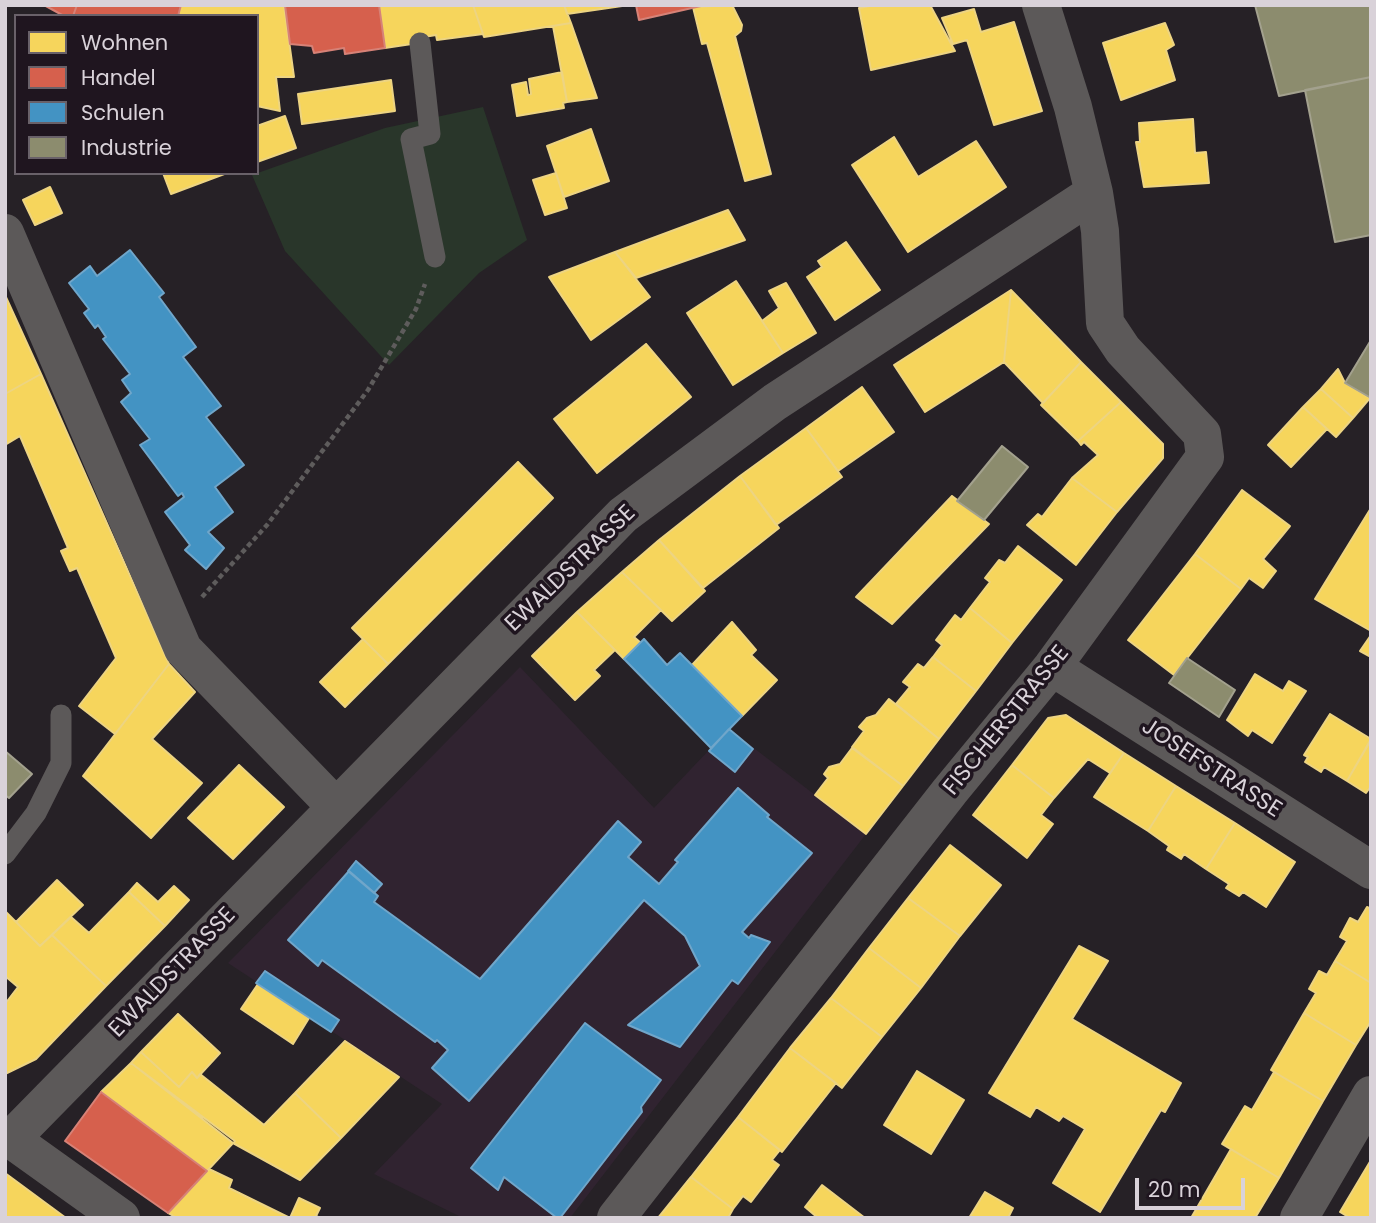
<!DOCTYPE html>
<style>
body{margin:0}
#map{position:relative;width:1376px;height:1223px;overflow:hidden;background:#262126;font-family:Poppins,sans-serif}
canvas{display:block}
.frame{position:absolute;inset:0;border:7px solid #d9d2d9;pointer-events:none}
.legend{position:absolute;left:14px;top:14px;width:245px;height:161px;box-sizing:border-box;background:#1f151f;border:2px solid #696169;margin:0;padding:9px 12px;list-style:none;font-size:21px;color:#d9d2d9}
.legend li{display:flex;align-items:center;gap:14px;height:35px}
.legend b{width:35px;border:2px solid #696169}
.scale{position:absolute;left:1135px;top:1178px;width:110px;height:32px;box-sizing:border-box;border:4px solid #d9d2d9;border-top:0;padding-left:9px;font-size:21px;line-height:24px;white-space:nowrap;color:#d9d2d9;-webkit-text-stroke:5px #1f151f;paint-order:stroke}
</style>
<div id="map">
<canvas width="1376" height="1223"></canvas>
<div class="frame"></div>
<ul class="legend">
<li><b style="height:19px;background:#f6d55c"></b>Wohnen</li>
<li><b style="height:19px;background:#d6604d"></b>Handel</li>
<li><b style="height:19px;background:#4393c3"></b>Schulen</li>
<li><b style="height:19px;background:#8c8c6e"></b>Industrie</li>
</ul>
<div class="scale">20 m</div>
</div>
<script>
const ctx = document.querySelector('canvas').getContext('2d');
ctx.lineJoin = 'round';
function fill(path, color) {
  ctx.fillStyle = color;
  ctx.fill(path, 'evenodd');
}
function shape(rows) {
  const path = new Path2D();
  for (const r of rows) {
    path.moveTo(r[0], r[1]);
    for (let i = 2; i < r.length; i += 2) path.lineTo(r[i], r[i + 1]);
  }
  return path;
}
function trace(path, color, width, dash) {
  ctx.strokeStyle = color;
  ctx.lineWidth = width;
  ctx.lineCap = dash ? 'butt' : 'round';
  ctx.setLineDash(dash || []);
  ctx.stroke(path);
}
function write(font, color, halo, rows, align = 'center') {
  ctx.font = font + ' Poppins,sans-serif';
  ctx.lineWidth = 7;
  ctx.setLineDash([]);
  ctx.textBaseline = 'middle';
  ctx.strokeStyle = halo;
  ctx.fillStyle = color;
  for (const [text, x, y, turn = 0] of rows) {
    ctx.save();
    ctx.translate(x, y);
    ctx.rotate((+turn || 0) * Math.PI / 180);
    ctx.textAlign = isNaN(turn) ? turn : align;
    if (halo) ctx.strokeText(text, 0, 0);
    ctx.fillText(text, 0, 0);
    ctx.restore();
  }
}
const built = shape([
 [520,667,654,808,729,729,866,834,570,1218,463,1218,374,1174,442,1104,228,963]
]);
const green = shape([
 [483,107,527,240,479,273,389,365,285,251,252,175,385,128]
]);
const homes = shape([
 [181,5,284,5,294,77,276,77,280,111,257,106,257,16,178,16,181,5],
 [379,5,473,5,483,34,437,40,436,35,424,37,425,42,385,48,379,5],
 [473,5,564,5,571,23,484,37,473,5],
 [564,5,629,5,567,14,564,5],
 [732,5,742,25,741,31,735,36,771,174,745,181,707,43,702,44,693,7,732,5],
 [875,5,930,5,955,51,871,70,859,8,875,5],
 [974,9,981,32,1014,22,1042,111,994,125,967,40,953,44,942,18,974,9],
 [571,23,597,98,567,102,553,26,571,23],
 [1165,23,1174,45,1166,50,1175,80,1121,100,1103,43,1165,23],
 [562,72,567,102,563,103,564,108,517,116,512,85,526,82,528,95,531,94,529,79,562,72],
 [391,80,395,111,302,124,298,94,391,80],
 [285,116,296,148,257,162,257,126,285,116],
 [1193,119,1195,153,1206,152,1209,183,1144,187,1136,142,1140,142,1139,123,1193,119],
 [591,129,609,181,564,197,547,146,591,129],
 [894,137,918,177,976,141,1006,187,908,252,852,165,894,137],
 [163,173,227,173,171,194,163,173],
 [556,173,567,208,545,215,533,180,556,173],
 [50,187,62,213,35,225,23,200,50,187],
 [728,210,745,240,636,278,615,252,728,210],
 [846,242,880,290,835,320,807,277,822,267,818,261,846,242],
 [615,252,650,297,591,340,549,277,615,252],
 [736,281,783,353,733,385,687,313,736,281],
 [786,283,816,333,783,353,762,321,779,308,769,291,786,283],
 [1011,290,1004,362,925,412,894,365,1011,290],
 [1011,290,1081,362,1043,403,1004,362,1011,290],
 [5,295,41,374,5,394,5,295],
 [646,344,691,397,597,473,554,419,646,344],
 [1081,362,1121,402,1078,441,1041,405,1081,362],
 [1338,369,1345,383,1370,398,1353,418,1321,389,1338,369],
 [41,374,169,664,115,734,79,706,116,658,77,568,70,571,61,551,68,548,20,436,5,445,5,394,41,374],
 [862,387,894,432,838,471,806,428,862,387],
 [1321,389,1353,418,1336,437,1303,407,1321,389],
 [1121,402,1163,444,1163,458,1117,512,1072,478,1098,455,1084,442,1081,445,1078,441,1121,402],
 [1303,407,1327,429,1291,467,1268,445,1303,407],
 [806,428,842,477,776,525,740,476,806,428],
 [518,462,553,498,388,664,352,628,518,462],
 [740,476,779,528,703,588,659,540,740,476],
 [1072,478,1117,512,1076,565,1027,525,1038,514,1042,517,1072,478],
 [1242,490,1290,526,1263,559,1276,571,1263,588,1249,578,1241,589,1195,554,1242,490],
 [952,496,989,524,892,624,856,597,952,496],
 [1371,508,1371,631,1315,599,1371,508],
 [659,540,705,591,672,621,622,572,659,540],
 [1018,546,1062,580,1012,643,970,608,990,582,985,578,999,560,1005,563,1018,546],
 [1195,554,1241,589,1174,675,1128,640,1195,554],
 [622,572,661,610,634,637,641,643,624,659,577,612,622,572],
 [970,608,1012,643,976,691,933,657,942,645,936,640,955,615,961,620,970,608],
 [577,612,615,650,594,670,600,676,575,700,532,656,577,612],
 [732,622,756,650,751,655,777,680,742,716,692,665,732,622],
 [1371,635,1371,657,1360,651,1371,635],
 [363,639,388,664,345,707,320,682,363,639],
 [933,657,976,691,939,739,896,704,910,687,903,682,918,664,924,668,933,657],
 [169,664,195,692,152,739,202,783,151,838,83,776,169,664],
 [1255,674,1283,691,1289,681,1306,691,1272,743,1252,730,1248,736,1227,720,1255,674],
 [889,699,939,739,903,786,852,747,864,731,859,727,867,718,876,715,889,699],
 [1330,714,1371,739,1347,781,1324,767,1321,772,1305,762,1308,757,1304,755,1330,714],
 [1066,715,1124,753,1110,773,1088,759,1054,798,1012,765,1048,718,1066,715],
 [1371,740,1371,786,1366,793,1347,781,1371,740],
 [852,748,903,786,866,834,815,795,828,778,824,774,829,767,840,764,852,748],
 [1124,753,1176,786,1148,831,1094,797,1124,753],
 [239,765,284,807,233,859,188,818,239,765],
 [1012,765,1054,798,1041,815,1053,824,1027,858,973,815,1012,765],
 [1176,786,1235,823,1206,869,1184,854,1181,859,1167,850,1169,846,1148,831,1176,786],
 [1235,823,1295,862,1266,907,1243,892,1239,896,1226,888,1229,884,1206,869,1235,823],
 [950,845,1001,885,960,936,908,898,950,845],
 [57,880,83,905,40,946,16,922,57,880],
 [137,883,158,902,174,886,189,900,165,926,129,892,137,883],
 [129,892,165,926,106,986,52,935,71,917,89,933,129,892],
 [908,898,960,936,921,988,869,948,908,898],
 [1367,907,1371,909,1371,983,1335,961,1347,941,1340,937,1350,918,1358,922,1367,907],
 [5,911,40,946,52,935,106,986,36,1059,5,1074,5,1004,18,987,5,976,5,911],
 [1079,946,1108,961,1072,1019,1181,1083,1165,1112,1161,1110,1100,1212,1053,1183,1085,1129,1063,1116,1059,1121,1036,1107,1030,1117,989,1093,1079,946],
 [869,948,921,988,882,1037,831,998,869,948],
 [1335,961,1371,983,1371,1021,1356,1045,1304,1013,1316,993,1309,989,1319,971,1327,975,1335,961],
 [258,984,309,1018,293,1044,241,1009,258,984],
 [831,998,882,1037,842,1088,790,1048,831,998],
 [1304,1013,1356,1045,1323,1101,1271,1070,1304,1013],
 [178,1014,220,1053,197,1078,192,1072,179,1087,141,1052,178,1014],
 [345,1041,399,1077,341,1138,295,1093,345,1041],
 [790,1048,836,1083,782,1152,738,1117,790,1048],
 [141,1052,179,1087,192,1072,197,1078,200,1074,264,1125,295,1093,341,1138,300,1180,233,1143,131,1063,141,1052],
 [131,1063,235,1141,207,1171,101,1092,131,1063],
 [917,1071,964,1100,931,1154,884,1125,917,1071],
 [1274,1072,1323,1101,1279,1178,1222,1144,1245,1106,1252,1110,1274,1072],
 [738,1117,780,1150,772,1160,779,1165,751,1202,743,1196,733,1209,691,1177,738,1117],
 [1231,1149,1279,1178,1255,1218,1191,1218,1231,1149],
 [1371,1160,1371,1218,1350,1218,1340,1212,1371,1160],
 [209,1169,232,1180,229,1188,290,1218,299,1198,320,1208,316,1216,320,1218,177,1218,168,1213,209,1169],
 [5,1173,66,1218,5,1218,5,1173],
 [691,1177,733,1209,728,1218,658,1218,691,1177],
 [822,1185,865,1218,818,1218,805,1207,822,1185],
 [985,1192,1013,1208,1008,1218,969,1218,985,1192]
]);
const shops = shape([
 [44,5,77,5,73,16,64,16,44,5],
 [77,5,181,5,178,16,73,16,77,5],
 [285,5,379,5,385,48,345,54,344,48,314,53,312,46,290,44,285,5],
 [636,5,700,5,701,6,639,20,636,5],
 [101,1092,207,1171,168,1213,65,1141,101,1092]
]);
const schools = shape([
 [130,250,164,293,159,297,196,347,183,357,221,406,206,417,244,465,215,487,233,512,208,532,224,548,206,569,185,550,190,545,165,512,184,497,182,493,178,496,140,445,150,439,121,402,131,393,122,380,130,374,103,339,106,337,98,325,95,328,84,313,89,309,69,283,90,266,97,276,130,250],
 [644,639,667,665,680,653,742,716,711,748,624,659,644,639],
 [729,729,753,749,735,772,709,751,729,729],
 [738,788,769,815,767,817,812,853,742,932,749,938,751,935,770,942,738,984,732,980,680,1047,628,1025,700,966,685,936,644,900,469,1101,432,1068,448,1050,437,1040,435,1042,322,960,318,966,288,940,349,871,378,896,374,902,480,979,618,821,641,842,628,857,659,884,678,862,675,860,738,788],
 [356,861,382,884,374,893,348,871,356,861],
 [265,971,339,1020,331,1032,256,983,265,971],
 [585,1023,661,1080,641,1107,642,1112,560,1218,557,1218,504,1177,498,1190,471,1168,585,1023]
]);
const industry = shape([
 [1255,5,1371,5,1371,77,1279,96,1255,5],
 [1371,77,1371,235,1335,242,1305,90,1371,77],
 [1371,340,1371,398,1345,383,1371,340],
 [1002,446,1028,467,984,520,957,501,1002,446],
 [1187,658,1235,690,1219,717,1169,683,1187,658],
 [5,751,32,774,9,798,5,795,5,751]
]);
const path = shape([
 [202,597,267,525,368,390,416,309,425,284]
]);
const lane = shape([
 [420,43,430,134,411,139,435,257],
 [5,854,36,813,61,763,61,715]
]);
const street = shape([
 [5,233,183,649,334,805],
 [1052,667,1371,870],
 [5,1135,121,1218],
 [11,1139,623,515,775,402,1094,193,1073,107,1041,5],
 [616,1218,950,791,1052,667,1205,457,1202,434,1123,350,1105,323,1100,231,1094,193],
 [1299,1218,1371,1095]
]);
const streetNames = [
 ["EWALDSTRASSE",571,569,-44],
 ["FISCHERSTRASSE",1007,721,-51],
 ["JOSEFSTRASSE",1211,769,33],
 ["EWALDSTRASSE",173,973,-46]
];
fill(built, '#302330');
fill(green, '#29362a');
fill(homes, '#f6d55c');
trace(homes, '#edd482', 2);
fill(shops, '#d6604d');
trace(shops, '#d78277', 2);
fill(schools, '#4393c3');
trace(schools, '#70a6ca', 2);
fill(industry, '#8c8c6e');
trace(industry, '#a3a18e', 2);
trace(path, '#5e5c5c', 4.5, [5, 3.5]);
trace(lane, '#5c5959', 21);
trace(street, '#5c5959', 38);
write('23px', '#d9d2d9', '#1f151f', streetNames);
</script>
